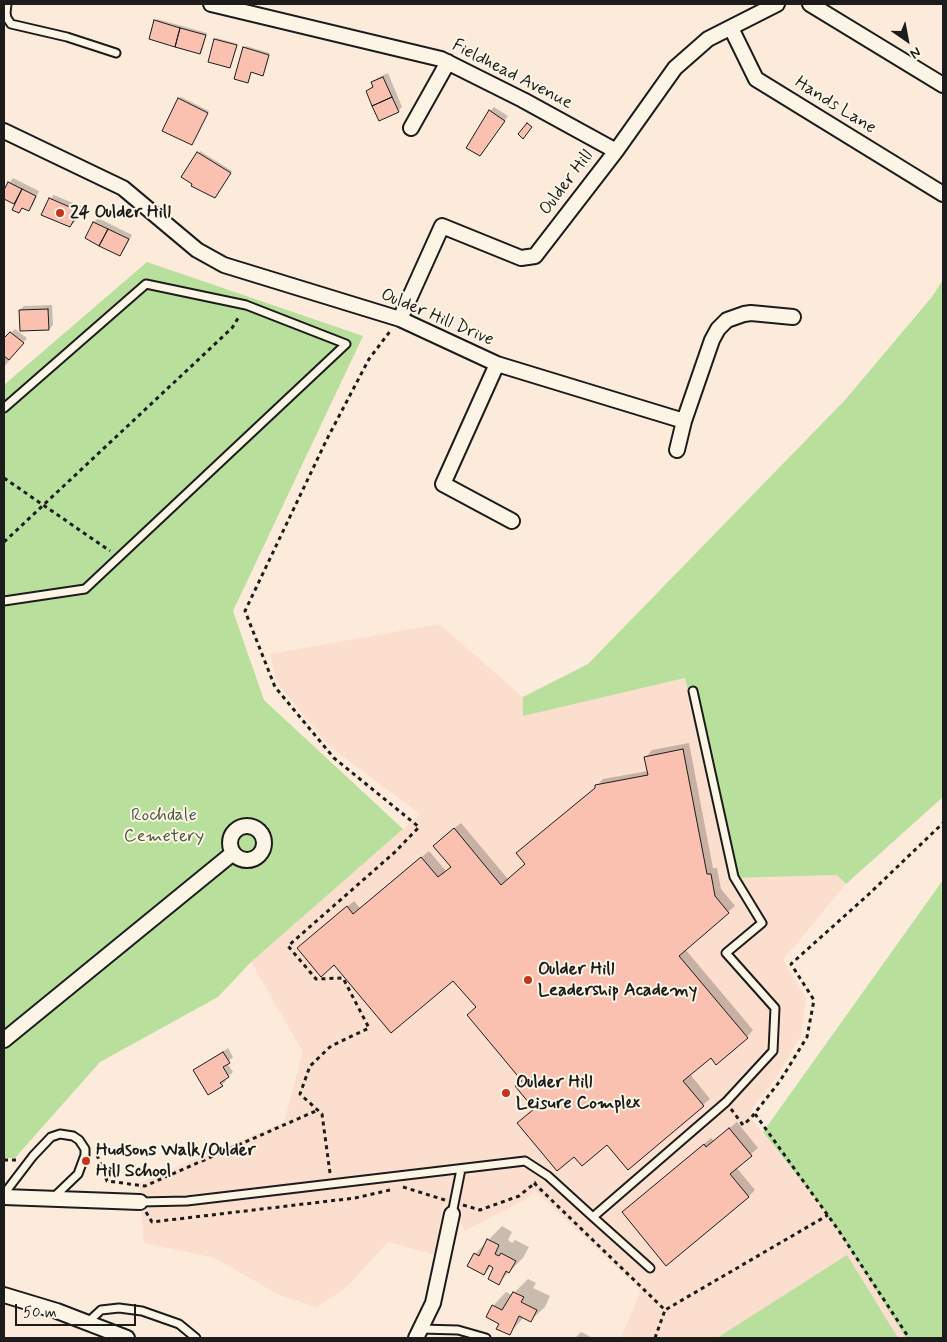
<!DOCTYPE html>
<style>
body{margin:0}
#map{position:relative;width:947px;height:1342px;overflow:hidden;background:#fcebdb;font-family:Mynerve,sans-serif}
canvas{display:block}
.frame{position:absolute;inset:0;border:5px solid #1c1c1c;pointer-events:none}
.north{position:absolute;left:882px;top:15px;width:50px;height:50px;-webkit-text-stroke:4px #fcf5e5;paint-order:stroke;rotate:147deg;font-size:14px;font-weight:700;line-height:20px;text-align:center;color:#1c1c1c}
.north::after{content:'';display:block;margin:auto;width:18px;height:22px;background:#1c1c1c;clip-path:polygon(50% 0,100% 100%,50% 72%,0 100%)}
.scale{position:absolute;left:15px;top:1304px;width:121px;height:22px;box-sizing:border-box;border:2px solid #1c1c1c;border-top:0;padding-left:6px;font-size:15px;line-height:18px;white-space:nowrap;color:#1c1c1c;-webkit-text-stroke:4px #fcf5e5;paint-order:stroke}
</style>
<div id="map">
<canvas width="947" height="1342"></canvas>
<div class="frame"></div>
<div class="north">N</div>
<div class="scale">50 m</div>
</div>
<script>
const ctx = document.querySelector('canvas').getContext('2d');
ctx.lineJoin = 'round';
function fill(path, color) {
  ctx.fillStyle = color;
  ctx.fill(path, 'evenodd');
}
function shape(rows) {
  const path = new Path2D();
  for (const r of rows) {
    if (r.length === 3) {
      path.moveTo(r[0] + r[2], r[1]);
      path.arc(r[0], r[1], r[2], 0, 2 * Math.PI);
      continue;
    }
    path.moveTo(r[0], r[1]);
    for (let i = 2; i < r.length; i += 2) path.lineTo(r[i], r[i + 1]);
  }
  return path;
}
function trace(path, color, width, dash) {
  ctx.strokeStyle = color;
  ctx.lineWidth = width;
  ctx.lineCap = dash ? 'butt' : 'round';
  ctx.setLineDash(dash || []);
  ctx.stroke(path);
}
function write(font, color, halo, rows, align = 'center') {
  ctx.font = font + ' Mynerve,sans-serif';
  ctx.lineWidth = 4;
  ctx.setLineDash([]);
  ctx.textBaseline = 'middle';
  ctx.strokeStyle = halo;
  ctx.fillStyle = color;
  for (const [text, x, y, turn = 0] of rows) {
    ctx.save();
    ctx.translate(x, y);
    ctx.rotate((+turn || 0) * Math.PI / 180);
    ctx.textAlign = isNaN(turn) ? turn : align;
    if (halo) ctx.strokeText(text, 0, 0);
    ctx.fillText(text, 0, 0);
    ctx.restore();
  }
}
const built = shape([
 [439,624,523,697,523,715,685,678,731,878,837,875,846,884,783,960,806,998,801,1036,774,1081,753,1107,751,1118,828,1215,906,1338,621,1338,641,1290,535,1191,528,1198,465,1231,454,1208,443,1204,435,1255,388,1242,345,1289,316,1307,279,1295,215,1258,144,1243,139,1183,284,1122,303,1052,251,962,420,814,329,746,277,683,270,654]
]);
const green = shape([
 [147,262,363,336,233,611,264,700,403,829,251,962,218,997,100,1062,15,1158,4,1158,4,385],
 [943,280,943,797,846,884,837,875,731,878,685,678,523,716,523,697,588,664,845,400,931,298],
 [943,880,943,1338,906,1338,828,1215,763,1132],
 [847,1255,898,1338,717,1338]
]);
const shadow = shape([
 [157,19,207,33,202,51,200,53,155,21],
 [217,38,238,44,230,67,215,39],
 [246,46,270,53,264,73,262,74,251,71,247,81,244,48],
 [388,73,402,107,398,111,367,91,374,85,373,82,377,78],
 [181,97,209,111,193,142,179,99],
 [494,107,508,116,480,155,490,111],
 [200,151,232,171,217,195,183,177],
 [13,178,39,191,33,205,28,209,24,207,19,212,16,203,4,197,4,193,9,183],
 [54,195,82,207,75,222,70,226,50,199],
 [98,218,132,235,124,250,120,254,86,238,94,222],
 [52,305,53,325,49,329,20,310,24,306],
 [15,329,27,338,4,367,4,338,8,334,9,335],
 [689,743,713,868,717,868,721,889,735,906,685,949,753,1030,747,1037,711,1056,690,1074,710,1099,628,1169,607,1143,574,1155,518,1123,535,1108,523,1080,477,1007,453,979,334,964,305,942,354,901,360,908,429,851,446,871,452,866,441,839,461,823,508,879,526,864,525,847,596,787,603,779,648,771,646,757,652,750],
 [228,1048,233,1057,227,1063,233,1072,225,1079,226,1081,222,1085,195,1070],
 [737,1122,758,1148,736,1167,755,1190,748,1197,623,1212,711,1138,714,1141],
 [502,1226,512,1232,508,1240,512,1243,515,1240,529,1247,523,1258,498,1283,495,1267,492,1265,484,1274,475,1254],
 [528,1279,536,1283,533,1288,550,1296,545,1307,531,1320,524,1317,509,1334,500,1323,493,1306,506,1292,512,1295],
 [581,1332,593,1338,575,1338]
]);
const building = shape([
 [154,20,180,28,175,47,149,39,154,20],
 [180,28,206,35,200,54,175,47,180,28],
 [214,39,237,45,230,68,208,62,214,39],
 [243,47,269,55,263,76,251,72,248,83,234,79,243,47],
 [383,77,392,97,372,106,366,91,373,87,371,82,383,77],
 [392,97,399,112,379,121,372,106,392,97],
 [178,98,208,113,192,145,162,131,178,98],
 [489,110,505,121,480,156,466,148,489,110],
 [527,123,532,127,523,139,518,134,527,123],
 [197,152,231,173,215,198,191,186,192,184,181,177,197,152],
 [8,182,22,189,14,204,4,199,4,190,8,182],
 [22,189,36,196,29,211,22,208,19,213,12,210,22,189],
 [49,198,79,211,70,227,41,215,49,198],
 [93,222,108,229,99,246,85,238,93,222],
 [108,229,129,239,120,256,99,246,108,229],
 [48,309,49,330,20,331,19,310,48,309],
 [10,332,24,343,9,360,4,356,4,338,10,332],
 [683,749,707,874,711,874,715,896,729,913,679,956,748,1038,716,1065,711,1058,683,1081,704,1106,628,1170,607,1145,582,1166,574,1157,557,1171,517,1123,534,1109,515,1086,522,1081,467,1015,476,1007,453,981,391,1033,334,965,321,977,297,948,347,906,353,914,421,857,438,877,451,867,433,846,454,828,501,885,525,864,516,853,595,788,595,785,648,775,644,757,683,749],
 [223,1052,230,1063,223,1067,229,1077,220,1083,223,1086,208,1095,193,1070,223,1052],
 [729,1128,752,1156,730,1174,749,1197,666,1266,622,1212,704,1144,706,1147,729,1128],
 [487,1239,499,1245,495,1254,499,1256,501,1253,516,1261,509,1273,506,1271,499,1285,488,1279,493,1268,489,1265,484,1275,467,1266,474,1253,479,1256,487,1239],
 [513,1292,524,1297,521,1302,537,1310,531,1322,519,1316,510,1335,496,1329,499,1324,486,1317,492,1305,502,1310,513,1292]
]);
const path = shape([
 [4,478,110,551],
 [4,542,232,328,240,315],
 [731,1109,743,1125,751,1118,780,1081,807,1037,814,1000,791,964,869,894,943,823],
 [755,1114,839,1231,909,1338],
 [97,1155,107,1181,145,1186,318,1110],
 [4,1160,17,1160],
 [330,1173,322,1114,300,1094,310,1066,331,1046,369,1028,343,978,316,979,288,946,395,852,419,827,334,758,275,687,245,611,327,439,369,359,391,330],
 [534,1183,665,1310,828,1215],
 [403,1187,445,1200],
 [463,1205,480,1210,519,1196,536,1182],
 [146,1212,152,1222,355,1198,390,1190],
 [655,1338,665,1310]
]);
const lane = shape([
 [7,4,6,13,7,18,11,24,67,37,116,53],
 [4,408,146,284,246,305,346,344,85,589,4,601],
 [4,1194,33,1156,51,1137,60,1134,73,1136,79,1140,85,1149,85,1155,78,1174,54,1197],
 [140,1202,187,1201,525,1161,548,1176,593,1217,726,1102,773,1051,775,1008,726,953,762,923,734,877,693,691],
 [452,1214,461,1169],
 [593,1217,650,1268],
 [88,1322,101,1310,119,1308,142,1311,179,1324,196,1338],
 [421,1329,458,1330,486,1338]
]);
const street = shape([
 [211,4,441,59,523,100,616,151],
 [810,4,943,85],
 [731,28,756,79,943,194],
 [411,128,448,62],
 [4,131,123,188,197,250,224,265,400,319,497,364,684,421,712,340,718,329,727,320,744,314,751,313,793,317],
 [400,319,442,226,521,258,535,256,616,151,675,68,708,39,777,4],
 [497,364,443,484,512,521],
 [677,450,684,421],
 [247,843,17],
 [4,1040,233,853],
 [4,1197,140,1202],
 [4,1295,57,1311,127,1338],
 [416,1338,433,1303,452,1214]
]);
const markers = [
 [60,213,5,"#c8321e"],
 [528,980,5,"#c8321e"],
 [506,1093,5,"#c8321e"],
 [86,1161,5,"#c8321e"]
];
const streetNames = [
 ["Fieldhead Avenue",512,75,27],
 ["Hands Lane",835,106,32],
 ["Oulder Hill",567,183,-53],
 ["Oulder Hill Drive",437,318,23]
];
const poiNames = [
 ["24 Oulder Hill",70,213],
 ["Oulder Hill",538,970],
 ["Leadership Academy",538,991],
 ["Oulder Hill",516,1083],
 ["Leisure Complex",516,1104],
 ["Hudsons Walk/Oulder",96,1151],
 ["Hill School",96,1172]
];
const parkNames = [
 ["Rochdale",164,816],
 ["Cemetery",164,837]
];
fill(built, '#fbdece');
fill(green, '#b8e09c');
fill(shadow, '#0003');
fill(building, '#fac1b1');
trace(building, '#1c1c1c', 1);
trace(lane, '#1c1c1c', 11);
trace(street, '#1c1c1c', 18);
trace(path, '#1c1c1c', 3, [4, 4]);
trace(lane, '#fcf5e5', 7);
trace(street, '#fcf5e5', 14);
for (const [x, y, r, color] of markers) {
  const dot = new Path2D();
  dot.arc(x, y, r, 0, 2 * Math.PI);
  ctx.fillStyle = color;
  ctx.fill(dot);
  trace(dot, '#fcf5e5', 2);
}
write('18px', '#1c1c1c', '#fcf5e5', streetNames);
write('bold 18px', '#1c1c1c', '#fcf5e5', poiNames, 'left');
write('18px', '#4b5742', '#fcf5e5', parkNames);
</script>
